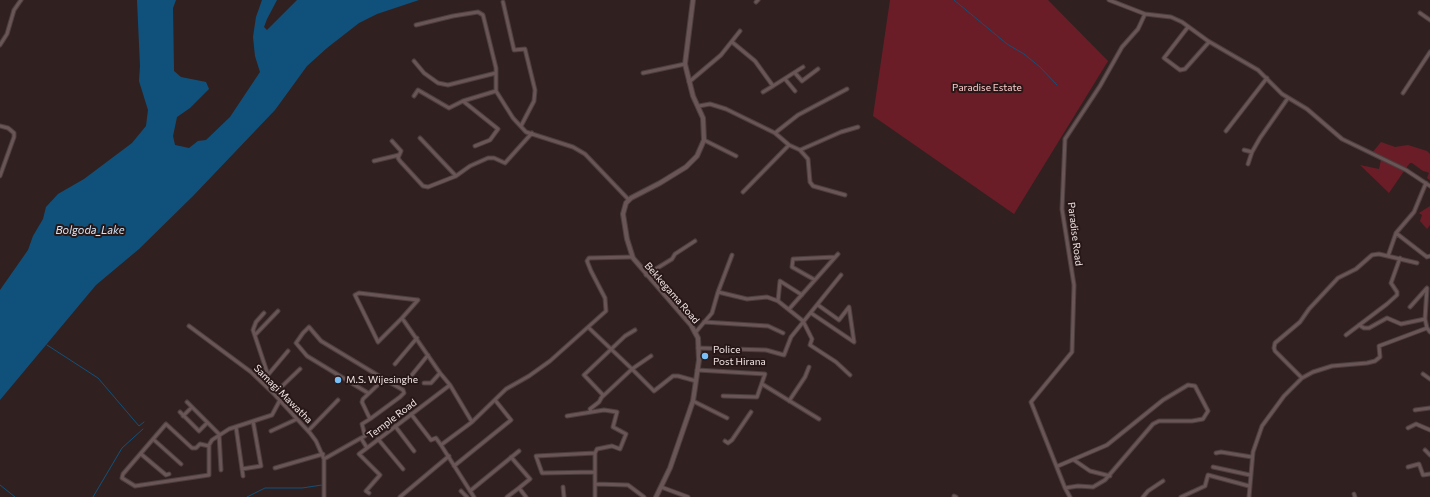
<!DOCTYPE html>
<style>
body{margin:0}
canvas{display:block;background:#312020}
</style>
<canvas width="1430" height="497"></canvas>
<script>
const ctx = document.querySelector('canvas').getContext('2d');
ctx.lineJoin = 'round';
function fill(path, color) {
  ctx.fillStyle = color;
  ctx.fill(path, 'evenodd');
}
function shape(rows) {
  const path = new Path2D();
  for (const r of rows) {
    path.moveTo(r[0], r[1]);
    for (let i = 2; i < r.length; i += 2) path.lineTo(r[i], r[i + 1]);
  }
  return path;
}
function trace(path, color, width, dash) {
  ctx.strokeStyle = color;
  ctx.lineWidth = width;
  ctx.lineCap = dash ? 'butt' : 'round';
  ctx.setLineDash(dash || []);
  ctx.stroke(path);
}
function write(font, color, halo, rows, align = 'center') {
  ctx.font = font + ' Commissioner,sans-serif';
  ctx.lineWidth = 4;
  ctx.setLineDash([]);
  ctx.textBaseline = 'middle';
  ctx.strokeStyle = halo;
  ctx.fillStyle = color;
  for (const [text, x, y, turn = 0] of rows) {
    ctx.save();
    ctx.translate(x, y);
    ctx.rotate((+turn || 0) * Math.PI / 180);
    ctx.textAlign = isNaN(turn) ? turn : align;
    if (halo) ctx.strokeText(text, 0, 0);
    ctx.fillText(text, 0, 0);
    ctx.restore();
  }
}
const green = shape([
 [890,0,1048,0,1108,61,1014,214,873,116],
 [1381,142,1395,147,1408,145,1427,151,1430,154,1430,180,1427,178,1429,173,1427,172,1423,171,1412,163,1410,163,1406,168,1372,153],
 [1381,160,1404,171,1389,193,1360,165,1379,169],
 [1430,206,1430,225,1427,229,1420,221,1422,215,1419,213]
]);
const water = shape([
 [137,0,176,0,173,8,174,71,181,77,206,82,209,89,190,108,177,117,173,136,175,145,189,148,198,141,206,140,230,117,260,72,255,56,253,37,256,17,262,0,277,0,267,19,264,27,267,30,297,0,419,0,377,14,359,23,327,48,307,66,275,110,193,196,139,249,96,285,0,400,0,290,28,250,33,236,43,219,46,207,58,194,84,179,132,143,146,126,148,110,139,81,140,66]
]);
const stream = shape([
 [954,0,1007,44,1024,54,1040,67,1057,85],
 [47,345,98,378,139,426,144,422],
 [0,485,15,497],
 [93,497,122,448,143,429],
 [247,497,265,488,302,488,322,485]
]);
const street = shape([
 [503,2,514,50,525,49,535,90,534,101,521,126],
 [756,2,758,0],
 [1420,13,1430,20],
 [1145,14,1171,17,1182,22,1208,41,1258,70,1282,94,1307,109,1342,139,1406,170,1430,186],
 [416,25,453,16,478,12,483,15,496,68,496,91,513,118,526,132,573,147,585,154,629,200],
 [1188,27,1164,58,1180,70,1185,69,1209,42],
 [732,42,755,61,773,86,763,92],
 [0,45,7,34,14,10,21,0],
 [414,61,424,73,438,83,448,85,496,73],
 [643,73,685,64],
 [795,73,802,81,818,69],
 [785,79,795,91],
 [689,82,721,55,740,31],
 [773,86,803,67],
 [1403,93,1430,52],
 [414,96,418,90,449,108,463,101],
 [699,106,710,104,726,109,775,133,789,145,800,150,841,132,858,127],
 [0,126,8,128,14,133,14,137,0,176],
 [1226,131,1267,78],
 [775,133,798,115,847,89],
 [420,138,456,176],
 [704,140,736,156],
 [392,141,401,151,398,158,400,161,423,186,428,187,456,176,470,166,488,158,494,158,505,163,532,133],
 [475,146,490,140,498,129,463,101,496,91],
 [800,150,808,159,810,182,813,186,845,195],
 [1244,150,1252,152],
 [374,161,399,155],
 [1248,164,1252,152,1260,138,1288,98],
 [743,192,789,145],
 [1396,233,1427,257,1430,256],
 [1388,256,1396,233,1414,212,1426,183],
 [646,275,672,259,675,254,695,241],
 [815,280,792,267,793,259,835,257],
 [718,292,747,299,767,297,778,301,803,321,812,339,810,345,836,362,850,375],
 [418,300,402,318,440,373,450,385,472,422,441,445,474,497],
 [778,301,780,281,802,295],
 [1410,307,1427,288,1425,319,1427,328,1430,332],
 [790,308,838,254],
 [264,313,256,322,253,330,268,375],
 [811,313,854,342,849,307,839,320,818,305],
 [402,318,378,342,355,295,359,293,418,300],
 [704,322,768,326,783,333],
 [1359,325,1364,328,1369,328,1387,318,1401,324,1425,319],
 [189,326,251,372,275,395,310,433,316,441,324,459,324,497],
 [589,328,632,369,651,356],
 [695,333,712,313,718,292,732,255],
 [255,335,278,311],
 [1346,335,1387,304,1397,295,1397,292,1391,283,1400,258],
 [698,348,766,350,784,355,791,337,841,275],
 [395,364,417,338],
 [697,370,765,374,757,397,723,396],
 [1423,374,1430,379],
 [411,376,428,355],
 [1302,378,1275,351,1274,348,1275,343,1300,322,1309,309,1338,278,1356,269,1372,255,1379,254,1417,263],
 [262,382,288,351],
 [424,383,431,383,440,373],
 [762,384,819,419],
 [368,393,307,356,296,343,303,333,309,327,321,341,384,379],
 [274,394,300,369],
 [601,398,632,369,654,391,673,376,678,376,696,381],
 [693,401,727,418],
 [789,401,805,377,809,367],
 [187,402,219,434,221,470],
 [1415,410,1430,408],
 [180,412,199,431,207,423],
 [591,412,590,409,599,402,603,395,584,375,625,336,635,330],
 [411,414,431,440,436,438,441,445],
 [183,416,192,407],
 [567,416,604,410,617,412,613,427,626,434,620,449,612,446,597,449,595,453,595,497],
 [472,422,506,389,529,376,550,361,606,311,605,298,591,271,587,261,589,258,632,257],
 [395,426,414,451],
 [236,427,243,476],
 [1408,428,1416,424,1430,430],
 [271,431,297,419],
 [308,431,338,400],
 [361,438,365,436,362,424,370,419,400,397,404,393,403,390,384,379,363,399,362,402,370,419],
 [153,439,181,464],
 [378,439,403,469],
 [725,441,728,443,732,440,751,412],
 [209,446,200,444,196,448,192,448,166,424,123,474,122,478,135,486,209,475,209,445,212,440,229,429,272,415,280,400],
 [367,448,359,454,380,475,366,491,369,493],
 [1425,450,1430,455],
 [595,453,536,456,542,473,595,472],
 [1216,453,1221,452,1252,457],
 [141,454,166,475,169,474],
 [511,457,530,479,519,488],
 [324,459,361,438,367,448,450,385],
 [1074,460,1090,471,1110,476],
 [454,466,511,420,495,400],
 [1058,466,1107,445,1163,400,1188,385,1195,386,1208,411,1203,419,1192,421,1159,421,1153,424,1105,480,1093,487,1078,486,1065,488],
 [1213,467,1250,475],
 [1408,467,1419,464,1423,475,1430,474],
 [275,468,323,454],
 [242,469,261,466,253,421],
 [596,484,628,485,644,497],
 [563,487,564,497],
 [661,487,688,497],
 [461,491,467,497],
 [470,491,519,451],
 [1354,494,1355,497],
 [954,496,956,497],
 [400,497,449,456],
 [507,497,519,488,526,497],
 [1070,497,1065,488,1031,402,1072,352,1074,285,1062,209,1065,139,1100,86,1122,47,1138,29,1145,14,1109,0],
 [1143,497,1148,491,1163,481],
 [1181,497,1205,486,1208,475,1249,486],
 [1249,497,1253,452,1262,426,1284,396,1302,378,1313,372,1332,366,1367,363,1375,361,1380,357,1379,346,1427,328]
]);
const secondary = shape([
 [656,497,670,468,693,401,699,360,698,338,691,325,633,258,627,239,623,214,626,203,631,198,660,183,686,167,697,156,704,140,703,118,693,96,685,64,693,0]
]);
const markers = [
 [705,356,4,"#78bff7"],
 [338,380,4,"#78bff7"]
];
const parkNames = [
 ["Paradise Estate",987,88]
];
const streetNames = [
 ["Paradise Road",1075,234,83],
 ["Bekkegama Road",672,293,49],
 ["Samagi Mawatha",283,394,45],
 ["Temple Road",392,419,-37]
];
const poiNames = [
 ["Police",713,350],
 ["Post Hirana",713,362],
 ["M.S. Wijesinghe",346,380]
];
const waterNames = [
 ["Bolgoda_Lake",90,230]
];
fill(green, '#6a1d27');
fill(water, '#10517b');
trace(stream, '#10517b', 1);
trace(street, '#4c3e3f', 5);
trace(secondary, '#4c3e3f', 6);
trace(street, '#695555', 3);
trace(secondary, '#695555', 4);
for (const [x, y, r, color] of markers) {
  const dot = new Path2D();
  dot.arc(x, y, r, 0, 2 * Math.PI);
  ctx.fillStyle = color;
  ctx.fill(dot);
  trace(dot, '#271717', 1.5);
}
write('10px', '#fdcacb', '#271717', parkNames);
write('10px', '#f2e5e6', '#271717', streetNames);
write('10px', '#f2e5e6', '#271717', poiNames, 'left');
write('italic 11px', '#d3e5f5', '#271717', waterNames);
</script>
